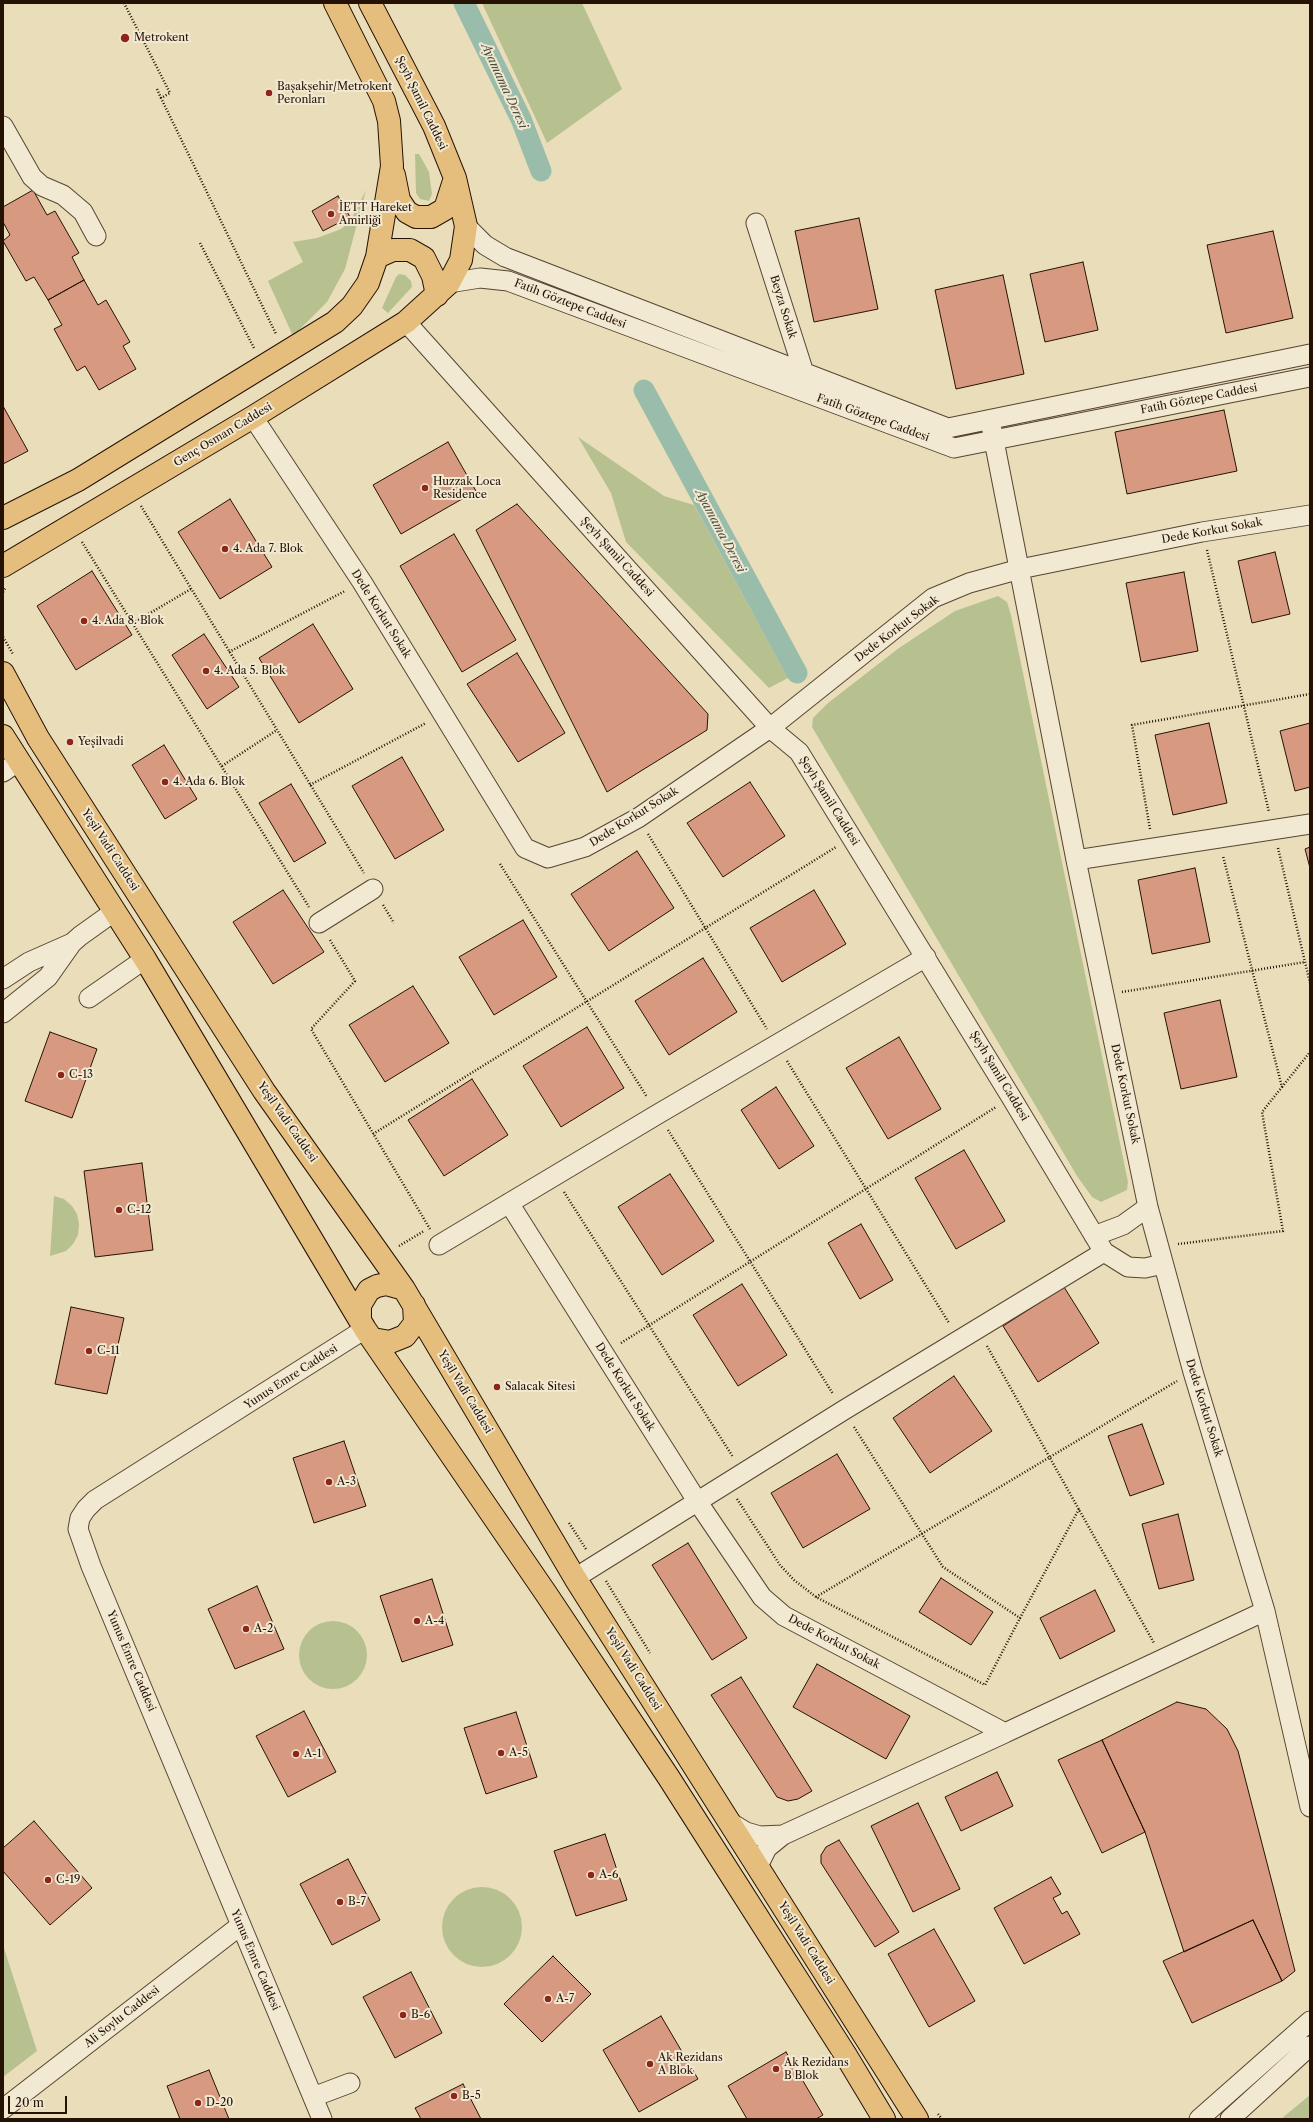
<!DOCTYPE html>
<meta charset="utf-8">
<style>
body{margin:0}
#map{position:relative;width:1313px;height:2122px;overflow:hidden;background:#eaddba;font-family:"Libre Caslon Text",serif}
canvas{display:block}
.frame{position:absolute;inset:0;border:4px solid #261204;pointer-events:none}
.scale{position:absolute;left:8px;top:2096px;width:59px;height:18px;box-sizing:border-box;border:2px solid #261204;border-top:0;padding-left:5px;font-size:12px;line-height:14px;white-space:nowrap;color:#261204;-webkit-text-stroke:3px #f1e9d2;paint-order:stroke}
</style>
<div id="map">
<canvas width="1313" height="2122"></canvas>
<div class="frame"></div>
<div class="scale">20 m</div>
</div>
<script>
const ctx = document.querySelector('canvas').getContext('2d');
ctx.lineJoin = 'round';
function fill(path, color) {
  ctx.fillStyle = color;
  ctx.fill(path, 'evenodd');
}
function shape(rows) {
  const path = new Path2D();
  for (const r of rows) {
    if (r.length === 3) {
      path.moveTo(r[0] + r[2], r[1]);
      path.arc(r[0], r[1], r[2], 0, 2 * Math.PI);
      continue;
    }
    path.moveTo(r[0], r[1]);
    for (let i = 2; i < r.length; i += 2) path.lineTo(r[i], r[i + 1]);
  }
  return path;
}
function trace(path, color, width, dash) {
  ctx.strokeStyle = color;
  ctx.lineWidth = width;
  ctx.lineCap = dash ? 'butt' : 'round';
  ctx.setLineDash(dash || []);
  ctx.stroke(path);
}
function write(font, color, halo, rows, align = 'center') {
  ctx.font = font + ' "Libre Caslon Text",serif';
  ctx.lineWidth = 4;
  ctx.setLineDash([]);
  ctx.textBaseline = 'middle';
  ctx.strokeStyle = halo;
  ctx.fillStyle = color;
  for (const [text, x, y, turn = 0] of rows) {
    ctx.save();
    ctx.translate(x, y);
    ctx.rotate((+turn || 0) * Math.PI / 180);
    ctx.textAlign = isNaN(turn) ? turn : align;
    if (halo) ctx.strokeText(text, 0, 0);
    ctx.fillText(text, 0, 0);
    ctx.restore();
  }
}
const green = shape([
 [482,3,582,3,622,89,547,143],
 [415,154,419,154,429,172,432,194,429,201,420,199,416,193],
 [366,190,345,269,327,302,293,336,268,281,303,262,293,242,317,238,341,229,350,222],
 [399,274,405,275,411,281,412,287,388,313,382,308,396,277],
 [578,437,664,496,694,505,788,678,769,688,626,542,611,493],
 [998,596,1007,602,1011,615,1128,1182,1127,1190,1101,1202,1092,1197,1077,1176,812,727,813,718,828,703,899,648,955,611],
 [54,1196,64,1199,72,1206,77,1214,79,1224,78,1235,73,1244,66,1251,50,1256],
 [333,1655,34],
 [482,1927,40],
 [3,1945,37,2051,3,2077],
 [1310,2095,1310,2119,1281,2119]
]);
const canal = shape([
 [464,3,521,119,541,171],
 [644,390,797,673]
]);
const building = shape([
 [33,190,47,215,55,211,79,253,72,257,84,280,48,300,34,277,26,281,3,241,10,235,3,222,3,207,33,190],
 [338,196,350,217,323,231,312,211,338,196],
 [859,218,878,309,814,322,795,231,859,218],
 [1273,231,1293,318,1226,333,1207,245,1273,231],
 [1083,262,1098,330,1045,342,1030,274,1083,262],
 [1003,275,1024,374,956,389,935,290,1003,275],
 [84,280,98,305,106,300,130,342,123,346,136,369,99,390,85,366,77,371,54,329,62,325,48,300,84,280],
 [3,406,28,451,3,464,3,406],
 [1224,410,1237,471,1127,494,1115,432,1224,410],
 [448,442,476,491,401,534,373,485,448,442],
 [230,499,272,567,220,599,178,532,230,499],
 [517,504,708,714,707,730,607,792,476,530,517,504],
 [454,534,516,640,462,672,400,566,454,534],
 [1275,552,1290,614,1252,623,1238,561,1275,552],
 [92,571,132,635,76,670,37,606,92,571],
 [1184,572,1198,651,1141,662,1126,583,1184,572],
 [313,624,353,689,299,723,259,658,313,624],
 [204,634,239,687,207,709,172,655,204,634],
 [517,653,565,733,518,762,467,684,517,653],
 [1209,723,1227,803,1173,815,1155,735,1209,723],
 [1310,723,1310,787,1295,791,1280,731,1310,723],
 [164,745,197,799,165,819,132,765,164,745],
 [402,757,444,830,395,859,352,786,402,757],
 [750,782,785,836,723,877,687,823,750,782],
 [291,784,326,843,294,862,259,803,291,784],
 [1310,847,1310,868,1305,849,1310,847],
 [637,851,674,908,609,951,571,894,637,851],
 [1195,868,1210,942,1152,954,1138,880,1195,868],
 [283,890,324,952,273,984,233,922,283,890],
 [814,890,846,944,782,982,750,928,814,890],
 [523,920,557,977,494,1015,459,957,523,920],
 [703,958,737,1012,669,1055,635,1001,703,958],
 [413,986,449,1043,385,1082,349,1025,413,986],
 [1220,1000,1237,1077,1181,1089,1164,1013,1220,1000],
 [587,1027,624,1088,561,1127,523,1066,587,1027],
 [50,1032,97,1049,72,1118,25,1101,50,1032],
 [899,1037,941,1109,888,1139,846,1068,899,1037],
 [472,1079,508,1135,444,1176,408,1120,472,1079],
 [776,1087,814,1146,779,1169,741,1110,776,1087],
 [964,1150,1005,1221,956,1249,915,1178,964,1150],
 [142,1163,153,1250,95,1257,84,1171,142,1163],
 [670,1174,714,1241,662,1275,618,1207,670,1174],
 [861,1224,893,1280,860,1299,828,1243,861,1224],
 [742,1284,787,1355,738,1386,693,1315,742,1284],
 [1064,1287,1099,1343,1038,1382,1003,1326,1064,1287],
 [71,1307,124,1318,107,1394,55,1384,71,1307],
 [954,1376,992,1431,930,1473,893,1418,954,1376],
 [1142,1424,1164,1484,1130,1496,1108,1436,1142,1424],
 [344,1441,366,1506,314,1523,293,1458,344,1441],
 [837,1454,870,1509,803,1548,771,1493,837,1454],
 [1178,1514,1194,1580,1159,1589,1142,1524,1178,1514],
 [688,1543,747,1638,712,1660,652,1565,688,1543],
 [941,1578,993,1612,971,1645,919,1612,941,1578],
 [432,1579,453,1645,402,1662,380,1596,432,1579],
 [257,1586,284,1649,235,1669,208,1609,257,1586],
 [1095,1590,1115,1631,1060,1659,1040,1618,1095,1590],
 [817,1664,910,1716,886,1759,793,1707,817,1664],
 [741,1677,812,1791,798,1799,788,1801,777,1797,711,1695,741,1677],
 [1177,1702,1206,1709,1227,1729,1238,1751,1295,1971,1282,1981,1253,1920,1184,1952,1145,1832,1102,1740,1177,1702],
 [304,1711,336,1772,288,1797,256,1736,304,1711],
 [516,1712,537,1777,486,1794,464,1728,516,1712],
 [1102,1740,1145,1832,1102,1853,1058,1760,1102,1740],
 [997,1772,1013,1806,961,1831,945,1797,997,1772],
 [918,1803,960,1889,913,1912,871,1826,918,1803],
 [34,1821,92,1888,50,1925,3,1871,3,1848,34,1821],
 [605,1834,627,1900,576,1916,554,1851,605,1834],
 [839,1840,899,1932,875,1947,821,1863,821,1855,826,1847,839,1840],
 [348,1859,380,1920,332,1945,300,1884,348,1859],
 [1051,1877,1061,1894,1053,1898,1062,1914,1067,1911,1080,1934,1024,1964,994,1908,1051,1877],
 [1253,1920,1282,1981,1192,2023,1163,1961,1253,1920],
 [934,1929,975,2001,929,2027,888,1954,934,1929],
 [553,1956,591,1994,542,2042,504,2004,553,1956],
 [411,1972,442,2033,395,2058,363,1997,411,1972],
 [661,2016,698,2079,639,2112,603,2050,661,2016],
 [786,2052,823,2115,816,2119,747,2119,728,2086,786,2052],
 [209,2070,229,2119,180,2119,167,2086,209,2070],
 [463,2084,481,2119,421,2119,415,2108,463,2084]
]);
const path = shape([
 [124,3,170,93,161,98,276,334],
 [157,89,161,98],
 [200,243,254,348],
 [141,506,364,873],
 [82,542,309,907],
 [1207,550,1269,812],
 [3,592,6,587],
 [133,623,191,589],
 [3,637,13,654],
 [229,652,345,591],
 [222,766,277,730],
 [310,785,426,723],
 [1150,829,1132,725,1310,694],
 [648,834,767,1029],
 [1278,848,1310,983],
 [500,864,647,1097],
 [383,905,394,923],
 [330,940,355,981,311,1029,430,1229],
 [1122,992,1305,962],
 [787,1061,949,1323],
 [1282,1087,1310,1052],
 [668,1130,833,1394],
 [373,1134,836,847],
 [564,1192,733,1457],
 [1178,1244,1283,1231,1262,1112,1282,1087,1223,856],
 [399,1246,424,1231],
 [621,1343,996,1107],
 [987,1346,1154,1643],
 [854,1427,943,1567,1020,1618,1079,1509],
 [737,1499,780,1565,794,1580,816,1597,985,1685,1020,1618],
 [569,1523,586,1549],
 [606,1581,650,1653],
 [816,1597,1177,1381],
 [938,2114,942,2119]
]);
const minor = shape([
 [3,126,32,177,42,186,63,195,83,212,96,236],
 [756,223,804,373,801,382],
 [466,226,485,245,505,257,948,428,1310,354],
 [449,283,480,278,508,281,954,448,1310,377],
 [406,322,770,728,799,752,1011,1097,1104,1252,1128,1267,1145,1268,1163,1264],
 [253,417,362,582,525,848,548,858,585,847,638,818,770,728,933,598,969,583,1020,569,1202,532,1310,515],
 [3,772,19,761],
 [1076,860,1310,824],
 [319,923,373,889],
 [62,952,80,936,115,911],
 [3,979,29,962,72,943,48,977,3,1013],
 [89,998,145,959],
 [509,1203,697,1501,762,1597,784,1616,1005,1733,1265,1611,1193,1372,1148,1207,1076,860,990,420],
 [1094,1236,1123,1225,1148,1207],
 [439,1245,658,1114,926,957],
 [575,1578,844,1410,1104,1252],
 [1265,1611,1310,1807],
 [731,1823,746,1832,760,1836,783,1835],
 [758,1866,767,1848,783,1835,1005,1733],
 [313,2097,350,2083],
 [3,2109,241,1925],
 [322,2119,91,1566,78,1529,80,1518,86,1509,95,1500,365,1329],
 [1199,2119,1310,2021],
 [1230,2119,1310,2046]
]);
const major = shape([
 [394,175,399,200,407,212,416,217,431,217,445,209,455,178],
 [377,257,393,250,410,250,424,258,433,276,437,295],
 [3,518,78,480,335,322,352,306,368,283,377,257,392,166,389,121,384,101,335,3],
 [3,566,253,417,406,322,449,283,461,260,466,226,455,178,434,126,370,3],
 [3,673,38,738,264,1091,404,1289,575,1578,917,2119],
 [3,736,145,959,365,1329,547,1595,669,1778,845,2054,884,2119],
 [360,1320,360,1305,369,1290,377,1286,386,1284,404,1289],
 [373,1339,390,1342,405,1336,415,1323,414,1305]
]);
const markers = [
 [125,38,5,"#8f2418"],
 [269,93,4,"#8f2418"],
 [331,214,4,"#8f2418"],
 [425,488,4,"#8f2418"],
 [225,549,4,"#8f2418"],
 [84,621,4,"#8f2418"],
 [206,671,4,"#8f2418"],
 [70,742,4,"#8f2418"],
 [165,782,4,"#8f2418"],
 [61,1075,4,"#8f2418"],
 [119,1210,4,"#8f2418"],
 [89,1351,4,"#8f2418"],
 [497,1387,4,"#8f2418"],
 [329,1482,4,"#8f2418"],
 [417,1621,4,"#8f2418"],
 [246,1629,4,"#8f2418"],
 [501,1753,4,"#8f2418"],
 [296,1754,4,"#8f2418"],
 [591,1875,4,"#8f2418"],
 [48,1880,4,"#8f2418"],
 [340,1902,4,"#8f2418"],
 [548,1999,4,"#8f2418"],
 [403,2015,4,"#8f2418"],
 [650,2064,4,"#8f2418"],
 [776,2069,4,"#8f2418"],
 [454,2096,4,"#8f2418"],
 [198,2103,4,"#8f2418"]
];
const poiNames = [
 ["Metrokent",134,38],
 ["Başakşehir/Metrokent",277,87],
 ["Peronları",277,100],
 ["İETT Hareket",339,208],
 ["Amirliği",339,221],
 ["Huzzak Loca",433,482],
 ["Residence",433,495],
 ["4. Ada 7. Blok",233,549],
 ["4. Ada 8. Blok",92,621],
 ["4. Ada 5. Blok",214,671],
 ["Yeşilvadi",78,742],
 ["4. Ada 6. Blok",173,782],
 ["C-13",69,1075],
 ["C-12",127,1210],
 ["C-11",97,1351],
 ["Salacak Sitesi",505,1387],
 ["A-3",337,1482],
 ["A-4",425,1621],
 ["A-2",254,1629],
 ["A-5",509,1753],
 ["A-1",304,1754],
 ["A-6",599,1875],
 ["C-19",56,1880],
 ["B-7",348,1902],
 ["A-7",556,1999],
 ["B-6",411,2015],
 ["Ak Rezidans",658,2058],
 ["A Blok",658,2071],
 ["Ak Rezidans",784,2063],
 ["B Blok",784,2076],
 ["B-5",462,2096],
 ["D-20",206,2103]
];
const streetNames = [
 ["Şeyh Şamil Caddesi",421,103,64],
 ["Fatih Göztepe Caddesi",570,304,21],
 ["Beyza Sokak",783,307,73],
 ["Fatih Göztepe Caddesi",1199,399,-11],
 ["Fatih Göztepe Caddesi",873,418,20],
 ["Genç Osman Caddesi",223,435,-31],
 ["Dede Korkut Sokak",1212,531,-10],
 ["Şeyh Şamil Caddesi",617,557,48],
 ["Dede Korkut Sokak",381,614,58],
 ["Dede Korkut Sokak",897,629,-37],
 ["Şeyh Şamil Caddesi",829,801,58],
 ["Dede Korkut Sokak",634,817,-32],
 ["Yeşil Vadi Caddesi",110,850,57],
 ["Şeyh Şamil Caddesi",999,1076,59],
 ["Dede Korkut Sokak",1125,1094,78],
 ["Yeşil Vadi Caddesi",287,1122,55],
 ["Yunus Emre Caddesi",291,1377,-33],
 ["Dede Korkut Sokak",625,1387,58],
 ["Yeşil Vadi Caddesi",465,1392,59],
 ["Dede Korkut Sokak",1204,1408,73],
 ["Dede Korkut Sokak",834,1642,28],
 ["Yunus Emre Caddesi",131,1661,67],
 ["Yeşil Vadi Caddesi",633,1669,58],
 ["Yeşil Vadi Caddesi",806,1943,58],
 ["Yunus Emre Caddesi",255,1960,67],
 ["Ali Soylu Caddesi",122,2017,-38]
];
const waterNames = [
 ["Ayamama Deresi",504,86,65],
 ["Ayamama Deresi",720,531,62]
];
fill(green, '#b7c190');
trace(canal, '#99bdaa', 21);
fill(building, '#d79a80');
trace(building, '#261204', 1);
trace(minor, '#574532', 21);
trace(major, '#261204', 24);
trace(path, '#261204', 2.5, [1, 2]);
trace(minor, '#f1e9d2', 19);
trace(major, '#e5be7d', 22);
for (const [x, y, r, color] of markers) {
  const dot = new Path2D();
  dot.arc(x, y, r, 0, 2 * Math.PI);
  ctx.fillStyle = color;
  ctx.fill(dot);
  trace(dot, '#f1e9d2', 1.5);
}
write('11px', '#261204', '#f1e9d2', poiNames, 'left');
write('11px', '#261204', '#f1e9d2', streetNames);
write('italic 12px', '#4e4e3e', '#f1e9d2', waterNames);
</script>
